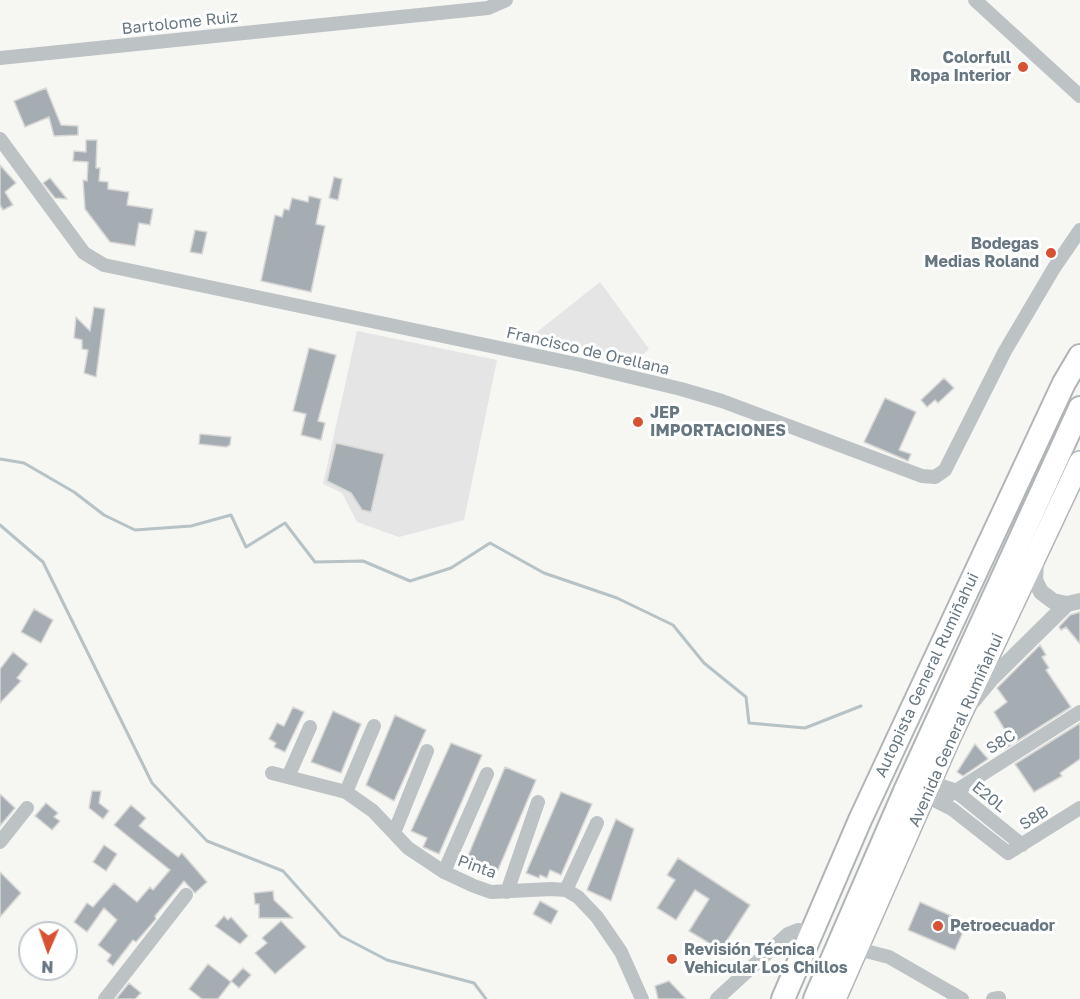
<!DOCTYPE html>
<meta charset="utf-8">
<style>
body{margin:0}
#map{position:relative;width:1080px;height:999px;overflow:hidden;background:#f6f6f3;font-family:"Golos Text",sans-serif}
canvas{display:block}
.north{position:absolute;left:18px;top:921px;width:60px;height:60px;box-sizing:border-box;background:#fff;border:2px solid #c2c9cd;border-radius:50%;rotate:182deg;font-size:16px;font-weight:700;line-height:24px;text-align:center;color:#677782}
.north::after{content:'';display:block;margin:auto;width:21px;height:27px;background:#d65233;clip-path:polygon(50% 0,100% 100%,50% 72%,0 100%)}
</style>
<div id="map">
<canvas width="1080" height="999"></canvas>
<div class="north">N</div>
</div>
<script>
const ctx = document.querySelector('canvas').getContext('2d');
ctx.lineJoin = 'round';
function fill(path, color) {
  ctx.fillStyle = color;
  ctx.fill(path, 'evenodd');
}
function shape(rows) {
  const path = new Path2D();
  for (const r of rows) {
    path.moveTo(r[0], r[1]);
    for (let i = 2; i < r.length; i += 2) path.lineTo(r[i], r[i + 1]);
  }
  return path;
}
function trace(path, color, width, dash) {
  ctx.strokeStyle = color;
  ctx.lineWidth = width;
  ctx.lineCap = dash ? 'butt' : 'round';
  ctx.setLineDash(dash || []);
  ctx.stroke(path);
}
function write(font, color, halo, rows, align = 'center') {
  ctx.font = font + ' "Golos Text",sans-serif';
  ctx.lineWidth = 6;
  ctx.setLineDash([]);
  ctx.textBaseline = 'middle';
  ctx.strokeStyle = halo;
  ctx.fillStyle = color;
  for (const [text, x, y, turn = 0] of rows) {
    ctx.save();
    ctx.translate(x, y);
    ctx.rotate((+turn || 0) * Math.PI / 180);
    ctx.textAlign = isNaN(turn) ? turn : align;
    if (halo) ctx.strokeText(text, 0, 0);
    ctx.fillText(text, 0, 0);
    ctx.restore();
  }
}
const built = shape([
 [600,282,649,349,631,365,527,340],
 [357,331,497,360,464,520,399,537,357,522,342,493,323,484]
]);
const stream = shape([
 [0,459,24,463,74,492,104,515,135,530,191,526,231,515,246,547,285,523,315,562,363,561,410,581,451,568,490,543,544,573,617,598,673,625,704,663,746,697,749,723,805,728,861,706],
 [0,525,43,562,152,783,207,841,283,871,341,936,387,960,474,983,486,999]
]);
const building = shape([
 [46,88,61,125,78,126,78,135,54,136,49,117,25,127,14,101,46,88],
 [86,140,97,140,96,168,100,168,99,181,108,182,108,189,129,192,127,205,153,209,150,225,139,223,135,246,110,242,85,209,83,180,87,181,88,162,73,161,74,151,86,152,86,140],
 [0,165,16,183,5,192,13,205,3,210,0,205,0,165],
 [334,177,342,179,338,200,329,198,334,177],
 [50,178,67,199,55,198,43,183,50,178],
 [309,196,321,199,316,224,325,226,311,292,261,281,275,215,282,217,284,209,289,210,292,198,308,202,309,196],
 [195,230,207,232,202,254,190,252,195,230],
 [94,307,105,309,96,377,84,373,88,350,82,349,82,340,74,338,76,317,90,331,94,307],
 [309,348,336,355,318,421,325,423,321,440,301,435,306,414,293,411,309,348],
 [944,378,954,388,938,403,935,400,927,407,921,400,944,378],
 [885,398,916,412,899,450,911,454,908,461,864,442,885,398],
 [200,434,231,437,230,445,226,447,199,444,200,434],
 [336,443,384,454,371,512,362,510,351,493,327,481,336,443],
 [34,609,53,620,41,643,21,632,34,609],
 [1080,612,1080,644,1066,627,1061,630,1059,627,1070,615,1080,612],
 [1040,645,1046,655,1042,657,1049,668,1046,670,1071,707,1005,749,1000,743,1009,737,994,712,1007,702,997,688,1040,645],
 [13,652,28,664,17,678,21,681,0,703,0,669,13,652],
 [293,707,304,712,285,752,274,747,276,743,269,739,277,723,284,726,293,707],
 [333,711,361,724,341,773,311,762,333,711],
 [395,715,426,730,394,801,366,785,395,715],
 [1080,723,1080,759,1060,773,1062,776,1034,792,1015,764,1080,723],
 [451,743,482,755,439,854,423,847,427,838,411,831,451,743],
 [975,744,988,759,963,776,957,772,975,744],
 [505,767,536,780,495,877,465,863,505,767],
 [92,791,101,791,99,803,109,811,103,819,89,808,92,791],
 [561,792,592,804,561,875,550,870,547,878,540,875,539,878,526,873,561,792],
 [0,794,15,808,0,826,0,794],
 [46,803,58,813,54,817,60,821,52,830,35,816,46,803],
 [131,805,146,818,139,826,178,857,182,853,207,882,195,893,184,881,155,916,156,919,136,942,133,940,113,966,107,961,111,955,98,945,117,920,104,908,87,932,74,922,87,903,93,907,114,883,137,902,150,887,153,890,170,870,114,825,131,805],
 [616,819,634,829,611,901,587,890,616,819],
 [104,845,117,854,106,871,93,862,104,845],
 [678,858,750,905,726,942,734,947,729,955,689,931,709,899,695,890,676,920,657,908,675,880,667,875,678,858],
 [0,872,21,893,0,917,0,872],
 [273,891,274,900,293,918,259,918,259,904,255,904,254,893,273,891],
 [540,901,558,911,551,924,533,914,540,901],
 [920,902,967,923,955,950,908,930,920,902],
 [224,916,228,920,231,917,248,936,240,944,215,926,224,916],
 [281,921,306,947,275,974,255,953,267,943,262,938,281,921],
 [208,964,231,982,218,999,202,999,189,989,208,964],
 [243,968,251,975,239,988,231,981,243,968],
 [669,981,686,999,658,999,655,986,669,981],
 [129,983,141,993,135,999,116,999,129,983]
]);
const minor = shape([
 [975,0,1080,96],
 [0,58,488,8,506,0],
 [0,139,84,253,104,265,581,365,681,389,722,401,922,476,935,477,945,470,1005,351,1054,268,1080,230],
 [272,773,346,792,373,811,408,848,444,872,474,886,491,892,551,889,566,890,578,897,597,917,621,952,642,999],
 [288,777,310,727],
 [932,783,954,790,1022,845],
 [346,792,374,726],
 [926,796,952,809,1008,853,1080,808],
 [940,801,1080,712],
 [394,833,427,751],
 [0,842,27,808],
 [444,872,487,774],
 [566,890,597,823],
 [507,892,538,802],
 [858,949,889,957,962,999],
 [105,999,186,895],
 [717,999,788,934,798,930,811,932],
 [993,999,999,998]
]);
const tertiary = shape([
 [1036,560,1035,580,1041,592,1053,601,1067,604,1080,601],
 [973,701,992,678,1067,604]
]);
const primary = shape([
 [835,999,951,735,1080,462]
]);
const trunk = shape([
 [783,999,860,820,1064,383,1080,356],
 [815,999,905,791,1080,408]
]);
const markers = [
 [1023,67,6,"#d65233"],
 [1051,253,6,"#d65233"],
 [638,422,6,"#d65233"],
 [938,926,6,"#d65233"],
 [672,959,6,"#d65233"]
];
const streetNames = [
 ["Bartolome Ruiz",180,23,-6],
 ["Francisco de Orellana",588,351,13],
 ["Autopista General Rumiñahui",927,675,-65],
 ["Avenida General Rumiñahui",956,730,-66],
 ["S8C",1001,742,-32],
 ["E20L",989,797,39],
 ["S8B",1034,818,-33],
 ["Pinta",477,867,20]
];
const poiNames = [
 ["Colorfull",1011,58,"right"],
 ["Ropa Interior",1011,76,"right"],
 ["Bodegas",1039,244,"right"],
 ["Medias Roland",1039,262,"right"],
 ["JEP",650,413],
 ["IMPORTACIONES",650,431],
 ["Petroecuador",950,926],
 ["Revisión Técnica",684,950],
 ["Vehicular Los Chillos",684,968]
];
fill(built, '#e4e5e4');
trace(stream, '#b6c2c5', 3);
fill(building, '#a5adb2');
trace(building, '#d8d7d6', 1.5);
trace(primary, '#b1b6b9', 24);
trace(trunk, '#b1b5b8', 26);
trace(minor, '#bdc2c5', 14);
trace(tertiary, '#bdc2c5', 16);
trace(primary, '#fff', 21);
trace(trunk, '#fff', 22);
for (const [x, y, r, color] of markers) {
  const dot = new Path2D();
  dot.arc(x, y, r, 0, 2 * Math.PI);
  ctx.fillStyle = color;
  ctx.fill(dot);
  trace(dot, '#fff', 2);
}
write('16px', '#677782', '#fff', streetNames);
write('bold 16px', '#677782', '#fff', poiNames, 'left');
</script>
